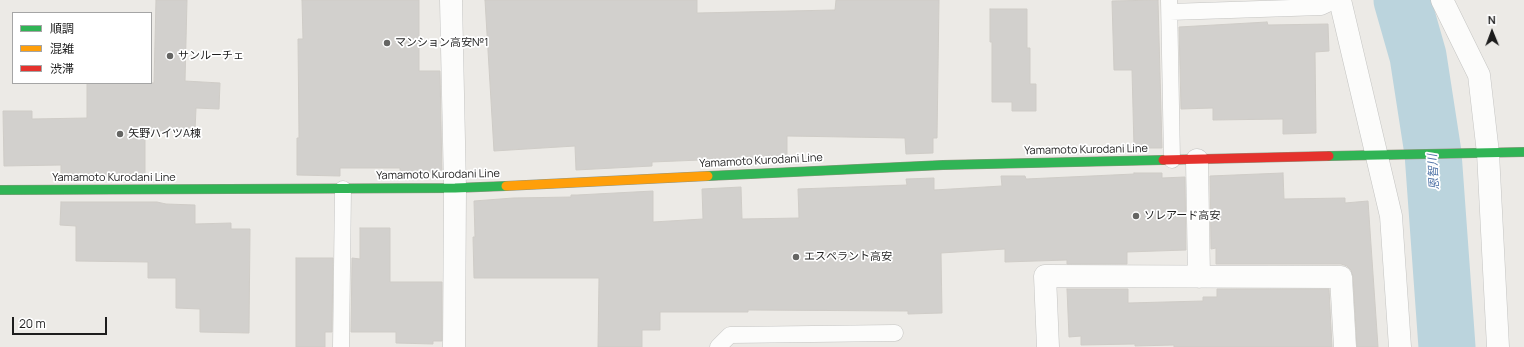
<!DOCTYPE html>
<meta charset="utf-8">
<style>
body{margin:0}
#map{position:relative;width:1524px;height:347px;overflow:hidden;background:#eceae6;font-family:Manrope,"Noto Sans JP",sans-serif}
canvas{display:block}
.legend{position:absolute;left:12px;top:12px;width:140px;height:72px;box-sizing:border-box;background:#fff;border:1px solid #a5a5a5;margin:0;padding:5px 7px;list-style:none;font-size:12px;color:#1d1d1d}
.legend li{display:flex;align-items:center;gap:8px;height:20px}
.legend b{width:20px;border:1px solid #a5a5a5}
.north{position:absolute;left:1472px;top:12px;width:40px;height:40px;-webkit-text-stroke:3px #fff;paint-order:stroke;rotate:359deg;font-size:11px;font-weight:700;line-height:16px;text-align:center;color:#1d1d1d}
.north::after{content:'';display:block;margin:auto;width:14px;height:18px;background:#1d1d1d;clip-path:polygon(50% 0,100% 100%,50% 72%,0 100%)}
.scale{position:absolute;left:12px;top:317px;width:95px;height:18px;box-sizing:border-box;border:2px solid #1d1d1d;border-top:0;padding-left:5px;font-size:12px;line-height:14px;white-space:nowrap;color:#1d1d1d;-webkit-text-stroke:3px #fff;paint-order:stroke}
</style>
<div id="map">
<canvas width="1524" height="347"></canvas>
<ul class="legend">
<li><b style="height:5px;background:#30b455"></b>順調</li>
<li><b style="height:5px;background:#ff9f0a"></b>混雑</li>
<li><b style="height:5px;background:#e5322d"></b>渋滞</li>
</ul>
<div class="north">N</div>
<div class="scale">20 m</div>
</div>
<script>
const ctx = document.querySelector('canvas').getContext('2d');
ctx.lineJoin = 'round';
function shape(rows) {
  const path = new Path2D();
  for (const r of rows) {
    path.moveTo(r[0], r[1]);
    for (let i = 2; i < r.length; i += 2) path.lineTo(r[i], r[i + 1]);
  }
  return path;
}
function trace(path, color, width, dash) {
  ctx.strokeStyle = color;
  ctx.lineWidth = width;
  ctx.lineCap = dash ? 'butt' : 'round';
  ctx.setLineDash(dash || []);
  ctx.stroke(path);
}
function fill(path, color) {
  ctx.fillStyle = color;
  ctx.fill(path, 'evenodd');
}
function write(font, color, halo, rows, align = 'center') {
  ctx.font = font + ' Manrope,"Noto Sans JP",sans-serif';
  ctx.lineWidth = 3.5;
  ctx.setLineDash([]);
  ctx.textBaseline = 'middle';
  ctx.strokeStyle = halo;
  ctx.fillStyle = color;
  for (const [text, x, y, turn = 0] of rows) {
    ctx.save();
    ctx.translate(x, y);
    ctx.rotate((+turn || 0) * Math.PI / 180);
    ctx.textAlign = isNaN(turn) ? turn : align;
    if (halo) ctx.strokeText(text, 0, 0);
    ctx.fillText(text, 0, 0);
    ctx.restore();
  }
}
const river = shape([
 [1402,0,1418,56,1433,153,1447,347]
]);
const building = shape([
 [156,0,187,0,185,81,220,83,219,109,196,108,195,131,145,131,145,177,61,177,61,165,4,166,3,111,32,111,32,119,87,118,87,83,154,83,156,0],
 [302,0,419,0,419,71,440,71,442,174,400,175,400,168,340,168,340,176,297,175,297,138,299,138,298,39,303,39,302,0],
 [485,0,697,0,697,13,835,10,836,0,939,0,937,138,933,138,933,153,906,154,905,138,787,136,787,160,701,164,701,160,652,162,652,166,576,170,575,146,494,151,485,0],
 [1158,0,1162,148,1134,148,1132,70,1114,70,1112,1,1158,0],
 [990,9,1027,9,1027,48,1030,48,1030,84,1036,84,1036,111,1012,111,1012,102,992,102,992,42,990,42,990,9],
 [1267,22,1268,25,1328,24,1329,51,1315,52,1316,133,1283,134,1283,119,1213,120,1213,108,1181,109,1179,27,1267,22],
 [1134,173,1162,173,1162,178,1185,177,1186,250,1127,252,1127,264,1067,264,1067,260,1005,262,1005,249,941,253,942,313,908,314,908,311,748,310,748,312,660,312,660,330,642,330,642,347,598,347,599,278,474,278,473,237,475,237,474,201,513,198,571,197,571,195,577,195,653,191,653,222,703,219,702,189,741,187,742,219,799,218,798,189,907,185,906,179,934,178,934,190,1002,186,1001,176,1025,176,1026,179,1134,174,1134,173],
 [1283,173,1284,199,1345,198,1345,203,1368,201,1378,347,1357,347,1353,276,1351,270,1347,266,1341,264,1216,264,1216,248,1211,249,1210,176,1283,173],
 [61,202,157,202,166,204,195,205,195,224,231,223,231,229,250,229,249,333,200,332,200,309,176,308,176,278,148,278,148,262,76,261,76,226,60,225,61,202],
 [360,228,390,228,390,282,442,282,442,341,433,341,433,344,396,343,396,332,351,332,352,258,360,259,360,228],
 [296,258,333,258,332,332,325,332,325,347,296,347,296,258],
 [1067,289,1128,289,1128,303,1203,301,1203,297,1217,297,1217,289,1329,289,1332,347,1174,347,1174,345,1135,346,1135,344,1081,345,1081,336,1069,337,1067,289]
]);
const lane = shape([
 [1169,0,1172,160],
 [1170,12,1321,7,1336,0],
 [341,347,343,189],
 [718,347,730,335,895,333]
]);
const street = shape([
 [451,0,455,188,454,347],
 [1340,0,1391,216,1400,347],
 [1442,0,1479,75,1488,153,1498,347],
 [1197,160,1199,277],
 [1048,347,1045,276,1341,277,1345,347]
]);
const fast = shape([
 [1329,156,1524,152],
 [708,176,943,165,1163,160],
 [0,190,455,188,506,186]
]);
const slow = shape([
 [506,186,708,176]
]);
const jam = shape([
 [1163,160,1329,156]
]);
const markers = [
 [387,43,4,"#656563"],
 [170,56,4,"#656563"],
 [120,134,4,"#656563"],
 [1136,216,4,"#656563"],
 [796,257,4,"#656563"]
];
const poiNames = [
 ["マンション高安№1",395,43],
 ["サンルーチェ",178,56],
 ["矢野ハイツA棟",128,134],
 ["ソレアード高安",1144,216],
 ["エスペラント高安",804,257]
];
const streetNames = [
 ["Yamamoto Kurodani Line",1086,150,-1],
 ["Yamamoto Kurodani Line",761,161,-3],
 ["Yamamoto Kurodani Line",438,175,-1],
 ["Yamamoto Kurodani Line",114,178]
];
const waterNames = [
 ["恩智川",1434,172,-94]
];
trace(river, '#bbd4dd', 57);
fill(building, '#d2d0cd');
trace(building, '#cfccc7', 1);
trace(lane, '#c4c4c2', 17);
trace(street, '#c4c4c2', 23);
trace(fast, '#91947f', 10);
trace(slow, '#91947f', 10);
trace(jam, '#91947f', 10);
trace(lane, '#fcfcfb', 16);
trace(street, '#fcfcfb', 22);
trace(fast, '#30b455', 9);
trace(slow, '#ff9f0a', 9);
trace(jam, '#e5322d', 9);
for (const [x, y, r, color] of markers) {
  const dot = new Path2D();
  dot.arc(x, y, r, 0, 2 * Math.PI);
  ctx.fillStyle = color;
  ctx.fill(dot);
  trace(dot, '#fff', 1.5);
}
write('11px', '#1d1d1d', '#fff', poiNames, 'left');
write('11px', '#1d1d1d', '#fff', streetNames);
write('italic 12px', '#5074a7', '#fff', waterNames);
</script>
